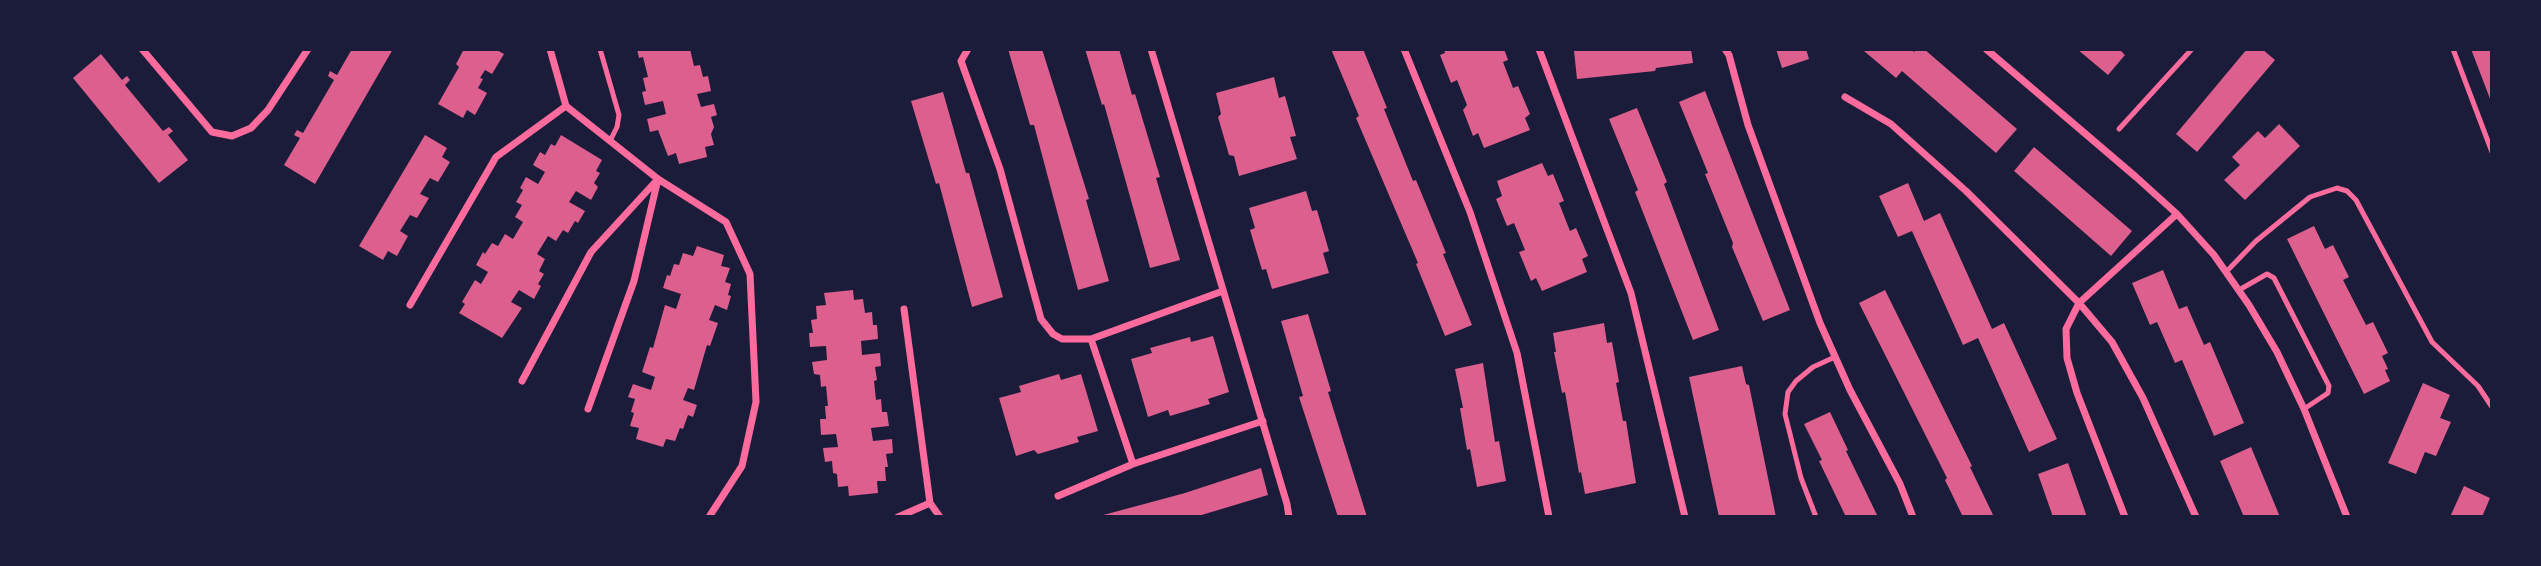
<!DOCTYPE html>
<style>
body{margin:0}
#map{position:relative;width:2541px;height:566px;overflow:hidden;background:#1b1b3a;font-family:"Open Sans",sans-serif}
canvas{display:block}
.frame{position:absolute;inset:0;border:51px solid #1b1b3a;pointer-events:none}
</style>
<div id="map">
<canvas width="2541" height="566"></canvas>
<div class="frame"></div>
</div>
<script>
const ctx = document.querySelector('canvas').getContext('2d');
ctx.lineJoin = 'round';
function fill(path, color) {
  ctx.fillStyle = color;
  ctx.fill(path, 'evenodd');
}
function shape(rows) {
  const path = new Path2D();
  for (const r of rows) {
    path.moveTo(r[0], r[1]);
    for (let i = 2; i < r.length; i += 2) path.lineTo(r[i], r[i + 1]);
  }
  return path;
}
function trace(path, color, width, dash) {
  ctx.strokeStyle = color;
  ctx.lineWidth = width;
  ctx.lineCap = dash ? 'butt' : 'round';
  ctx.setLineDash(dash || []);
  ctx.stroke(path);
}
const building = shape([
 [352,49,393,49,315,184,284,165,300,138,294,135,297,130,303,133,334,80,328,76,330,71,337,75],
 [464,49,495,49,504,54,492,74,485,70,480,78,483,79,478,88,487,93,475,115,467,110,463,118,438,104,459,67,456,64],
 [637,49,690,49,694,66,700,65,703,77,708,76,711,91,697,94,701,107,714,104,717,115,711,117,714,127,711,134,714,145,705,147,707,157,679,164,676,153,668,156,658,130,650,132,647,119,666,114,663,101,645,105,642,92,646,91,643,78,648,77,643,57,639,58],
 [1008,49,1042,49,1089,199,1086,200,1109,281,1078,290,1034,125,1030,125],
 [1085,49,1119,49,1132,95,1135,94,1160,177,1156,178,1180,260,1150,268,1104,104,1102,105],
 [1331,49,1363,49,1387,108,1384,109,1413,181,1416,180,1446,253,1443,254,1472,325,1445,336,1416,264,1418,263,1356,118,1359,116],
 [1444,49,1504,49,1508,60,1503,62,1513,88,1518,86,1530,114,1525,118,1530,130,1484,148,1478,133,1473,136,1463,110,1467,105,1457,80,1451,83,1440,55,1445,53],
 [1586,49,1691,49,1693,63,1656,68,1655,71,1577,79,1574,51],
 [1776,49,1806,49,1809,59,1782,68],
 [1865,49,1911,49,1914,52,1917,49,1924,49,2017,129,1996,153,1902,71,1896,78,1864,51],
 [2077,49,2119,49,2125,55,2108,75],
 [2247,49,2262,49,2275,60,2197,152,2176,134],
 [2471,49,2492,49,2492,104],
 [101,54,122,80,127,76,130,80,125,85,163,131,169,127,173,131,168,135,188,160,159,183,73,78],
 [1274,77,1279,98,1285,96,1296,136,1290,137,1297,159,1239,176,1234,156,1229,155,1218,117,1221,114,1216,93],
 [1705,91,1790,310,1763,321,1732,247,1733,243,1705,174,1708,173,1679,102],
 [943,92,966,173,969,173,1003,297,972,307,939,183,936,184,911,101],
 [1637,108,1667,182,1664,184,1719,330,1693,340,1635,192,1638,190,1609,119],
 [2279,124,2300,146,2245,200,2224,180,2240,165,2232,157,2258,131,2265,138],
 [425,135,447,148,442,157,450,162,438,182,430,178,420,194,429,198,417,218,410,215,400,231,408,236,397,256,388,251,383,260,359,246],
 [561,135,602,160,596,171,600,173,594,183,598,187,591,200,576,191,569,202,585,211,578,223,575,221,568,233,563,230,556,241,548,236,537,254,545,259,539,271,544,274,538,284,541,286,534,299,519,290,511,302,522,308,502,338,459,313,465,304,462,302,475,280,481,284,488,272,476,265,483,252,485,254,492,243,498,246,505,234,513,239,523,222,515,217,522,205,516,202,523,190,520,188,526,177,538,184,545,172,533,165,540,152,545,155,551,144,555,146],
 [2034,147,2132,231,2111,256,2014,171],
 [1542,163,1548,176,1553,174,1564,201,1559,203,1570,231,1576,228,1588,256,1582,259,1587,272,1542,291,1536,278,1531,281,1519,252,1525,250,1514,223,1507,226,1496,199,1502,196,1497,181],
 [1908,183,1924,221,1940,213,1992,329,2004,323,2057,439,2029,452,1978,338,1963,345,1912,231,1898,237,1879,196],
 [1306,191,1312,211,1317,210,1329,251,1323,253,1329,273,1272,289,1266,269,1262,270,1250,230,1255,228,1249,208],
 [2314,226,2325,249,2333,245,2349,277,2343,280,2366,325,2373,322,2388,353,2382,356,2388,369,2385,370,2390,381,2364,394,2287,239],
 [697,246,724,255,721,266,730,268,725,282,731,284,728,295,731,296,727,310,715,305,709,320,718,323,710,346,707,345,694,390,688,388,683,400,697,405,693,417,688,415,683,429,680,428,675,441,666,439,663,447,636,439,639,428,630,426,634,413,631,412,635,399,628,397,633,384,651,390,655,377,642,372,650,347,653,348,665,305,676,309,681,294,663,288,667,275,670,276,674,264,679,265,683,253,693,256],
 [2163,270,2179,309,2187,306,2204,345,2210,342,2244,423,2214,436,2182,360,2175,363,2157,322,2150,325,2132,283],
 [853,290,854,300,863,299,865,313,872,312,873,325,877,325,878,339,861,341,862,355,880,353,881,366,875,367,877,380,874,381,876,400,881,399,882,412,887,412,889,426,871,428,873,441,892,439,893,453,886,454,888,467,885,467,886,481,877,481,878,493,849,496,848,486,838,487,837,474,833,473,832,461,825,462,823,448,838,447,836,434,821,435,820,419,826,419,825,406,828,406,826,386,821,387,820,375,814,374,812,362,827,360,826,346,810,347,809,333,813,333,811,320,817,319,816,306,826,305,824,293],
 [1885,290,1972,466,1970,467,1994,517,1963,517,1945,480,1947,478,1859,303],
 [1308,314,1331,391,1328,392,1367,517,1338,517,1299,397,1303,396,1281,321],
 [1604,323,1607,343,1612,342,1619,382,1616,383,1623,421,1626,421,1636,483,1585,494,1581,472,1579,473,1565,392,1562,393,1554,352,1556,352,1553,333],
 [1213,336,1229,392,1208,399,1210,404,1170,416,1168,410,1148,417,1131,359,1152,353,1150,348,1190,337,1191,342],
 [1483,363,1495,442,1499,441,1506,481,1477,487,1470,449,1467,450,1460,408,1463,408,1455,369],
 [1742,366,1746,384,1749,385,1776,517,1719,517,1689,377],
 [1059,374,1061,380,1081,374,1098,431,1077,437,1079,442,1038,454,1034,450,1016,456,999,398,1021,392,1019,386],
 [2423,383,2450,395,2440,418,2451,422,2436,456,2425,452,2416,474,2388,463],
 [1830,412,1848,450,1846,451,1878,517,1846,517,1819,461,1822,460,1804,424],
 [2251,447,2280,517,2244,517,2220,461],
 [2068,463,2087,517,2053,517,2038,474],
 [1261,468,1268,495,1195,517,1096,517,1185,493],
 [2464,486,2490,498,2482,517,2450,517]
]);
const service = shape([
 [600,49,619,115,617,127,610,141],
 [2453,49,2492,152],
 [2119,129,2192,49],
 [2226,272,2256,241,2310,197,2337,188,2347,191,2356,200,2432,342,2478,386,2492,407],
 [2239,290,2267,274,2274,278,2329,386,2328,393,2304,409],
 [1816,517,1801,478,1785,414,1788,392,1796,381,1813,367,1835,357]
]);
const minor = shape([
 [142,49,212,132,232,136,251,128,268,110,308,49],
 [550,49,566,106,658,179,726,222,750,274,756,402,742,466,709,517],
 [968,49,961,61,1000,169,1041,319,1053,334,1062,339,1091,339,1223,291],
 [1151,49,1287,504,1289,517],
 [1404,49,1470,212,1517,353,1549,517],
 [1539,49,1631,293,1685,517],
 [1725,49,1729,55,1748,125,1820,323,1850,390,1900,484,1913,517],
 [1986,49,2136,177,2177,214,2214,255,2249,305,2277,352,2304,409,2347,517],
 [1845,97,1891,124,1966,191,2079,303,2112,342,2143,398,2196,517],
 [410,305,496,157,566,106],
 [904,309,930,503,940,517],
 [1091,339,1133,464],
 [522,381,591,252,658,179],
 [588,409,634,281,658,179],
 [1058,496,1133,464,1263,421],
 [898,517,930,503],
 [2125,517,2077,393,2067,358,2066,329,2079,303,2177,214]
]);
fill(building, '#dd5f8e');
trace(service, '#ff6b9d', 5);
trace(minor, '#ff6b9d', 7);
</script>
